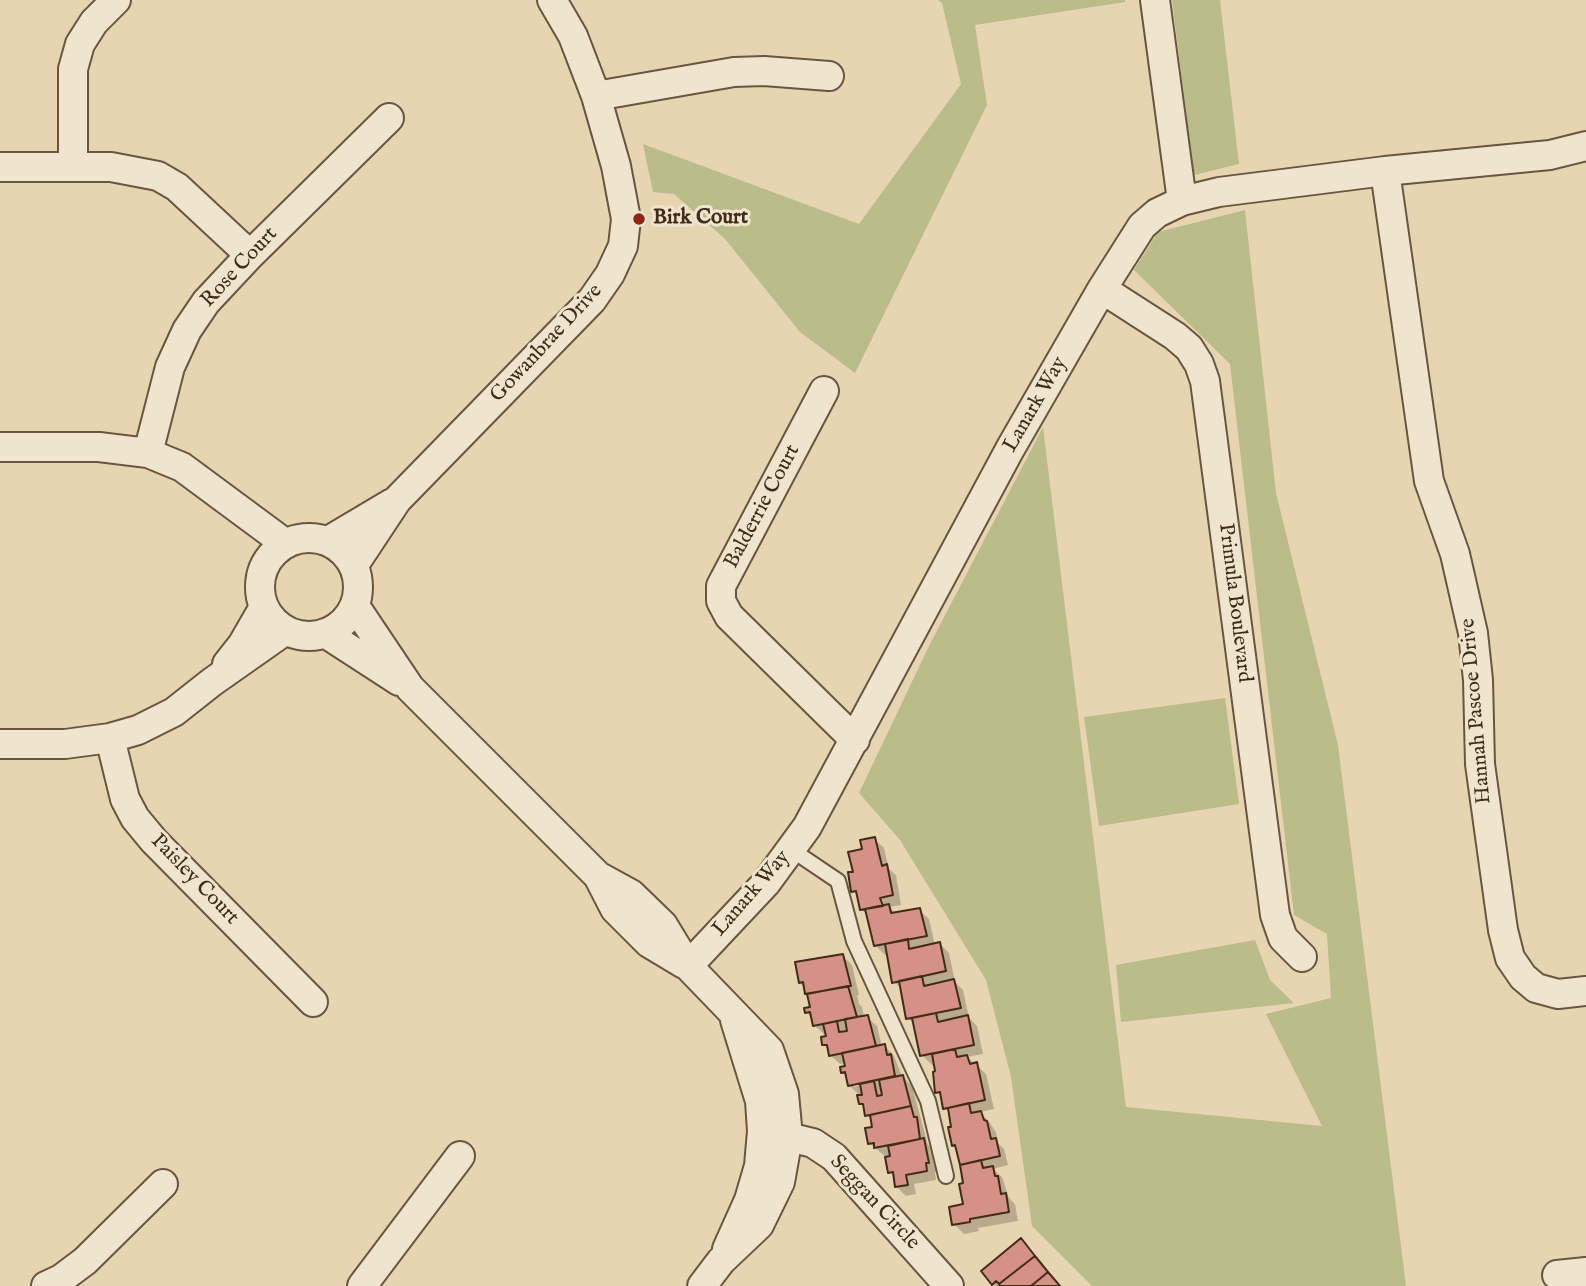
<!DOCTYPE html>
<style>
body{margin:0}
canvas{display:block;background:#e7d5b2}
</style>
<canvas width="1586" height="1286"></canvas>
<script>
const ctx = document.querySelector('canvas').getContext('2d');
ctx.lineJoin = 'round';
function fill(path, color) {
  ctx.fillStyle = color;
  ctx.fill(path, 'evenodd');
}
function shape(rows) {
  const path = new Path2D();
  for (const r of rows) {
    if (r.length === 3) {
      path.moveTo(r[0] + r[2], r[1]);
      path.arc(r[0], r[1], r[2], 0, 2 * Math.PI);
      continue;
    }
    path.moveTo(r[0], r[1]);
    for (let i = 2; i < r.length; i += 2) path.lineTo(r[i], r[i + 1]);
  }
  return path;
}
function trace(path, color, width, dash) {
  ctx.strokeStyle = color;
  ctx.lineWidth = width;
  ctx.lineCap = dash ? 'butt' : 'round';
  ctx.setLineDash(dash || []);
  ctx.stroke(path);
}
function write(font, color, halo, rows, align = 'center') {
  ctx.font = font + ' "IM FELL English",serif';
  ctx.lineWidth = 6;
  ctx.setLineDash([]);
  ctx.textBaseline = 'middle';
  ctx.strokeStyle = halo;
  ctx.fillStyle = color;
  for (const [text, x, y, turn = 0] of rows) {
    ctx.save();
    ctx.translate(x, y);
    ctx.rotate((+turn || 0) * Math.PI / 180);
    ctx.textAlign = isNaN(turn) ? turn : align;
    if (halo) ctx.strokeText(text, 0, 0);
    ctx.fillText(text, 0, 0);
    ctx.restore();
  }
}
const green = shape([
 [938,0,1125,0,1125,2,975,25,987,105,855,373,800,332,725,239,674,194,653,192,643,144,859,224,961,84,942,3],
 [1172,0,1220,0,1239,164,1194,175],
 [1245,210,1276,493,1338,745,1406,1286,1092,1286,1032,1226,1011,1077,986,980,900,840,859,793,929,646,1043,427,1126,1107,1322,1126,1266,1014,1331,998,1327,934,1294,915,1230,364,1134,270,1158,232],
 [1225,698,1239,804,1099,826,1084,717],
 [1255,940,1270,980,1294,1003,1121,1022,1116,965]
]);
const shadow = shape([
 [874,839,884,848,889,869,896,875,901,905,890,907,896,914,919,910,929,919,935,945,940,944,949,953,955,982,963,990,969,1018,977,1026,983,1054,967,1057,986,1074,994,1109,980,1112,990,1123,996,1132,998,1143,1004,1149,1008,1165,993,1169,1002,1177,1009,1198,1015,1204,1018,1221,978,1228,979,1231,964,1234,954,1224,965,1206,965,1185,958,1149,954,1145,951,1114,945,1108,943,1098,937,1092,936,1064,932,1065,922,1055,916,1026,908,1018,903,990,894,982,889,954,885,955,875,945,868,916,862,909,859,897,853,891,855,873,864,850],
 [843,956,852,965,859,995,857,995,859,1004,862,1007,864,1017,867,1017,877,1026,882,1047,885,1046,894,1056,902,1076,912,1086,928,1145,933,1149,938,1172,935,1172,936,1180,914,1184,916,1194,906,1196,897,1187,895,1177,890,1172,886,1157,869,1143,874,1128,873,1121,867,1115,859,1095,850,1086,848,1078,843,1073,842,1069,847,1068,846,1063,840,1064,830,1055,829,1050,824,1045,827,1034,824,1034,814,1025,813,1019,807,1013,812,1009,809,996,800,982],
 [868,1080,869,1083,854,1087,854,1083],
 [1021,1241,1031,1250,1059,1286,995,1286,983,1271]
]);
const building = shape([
 [875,837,882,866,887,864,893,895,880,898,883,906,860,910,856,891,851,892,848,872,853,872,848,852,862,849,860,840,875,837],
 [889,904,891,913,920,908,927,936,874,946,865,909,889,904],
 [908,939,909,949,940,942,946,971,892,983,885,944,908,939],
 [843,954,851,986,805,994,803,982,799,983,795,962,843,954],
 [922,976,924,986,954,979,961,1008,906,1019,899,981,922,976],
 [848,986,857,1017,813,1026,810,1012,805,1013,804,1008,810,1007,807,994,848,986],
 [936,1013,938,1022,968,1015,974,1045,920,1056,912,1018,936,1013],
 [868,1015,876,1046,829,1056,827,1045,822,1045,821,1037,826,1036,823,1024,837,1021,839,1032,847,1031,845,1019,868,1015],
 [885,1044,887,1055,891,1054,895,1076,848,1086,845,1072,841,1073,840,1067,845,1066,842,1053,885,1044],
 [955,1049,957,1057,967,1055,970,1064,977,1062,985,1100,943,1109,940,1092,935,1093,933,1072,935,1071,932,1054,955,1049],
 [903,1075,911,1106,865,1116,863,1104,859,1104,857,1095,862,1095,860,1084,874,1081,877,1096,882,1095,879,1080,903,1075],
 [969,1103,971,1113,981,1111,984,1120,987,1121,991,1139,996,1138,1000,1156,960,1165,955,1145,952,1146,948,1127,951,1127,948,1108,969,1103],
 [911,1106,914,1117,917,1117,920,1139,874,1148,874,1143,868,1144,865,1128,872,1127,870,1115,911,1106],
 [924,1138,929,1163,926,1163,927,1171,906,1175,908,1185,895,1187,893,1172,888,1173,885,1157,890,1156,888,1146,924,1138],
 [981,1160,983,1168,993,1166,995,1176,998,1176,1001,1194,1006,1193,1009,1212,970,1219,970,1222,952,1225,949,1207,963,1204,959,1184,963,1183,960,1165,981,1160],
 [1021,1238,1035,1256,999,1284,996,1281,992,1285,981,1271,1021,1238],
 [1035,1256,1048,1272,1031,1286,1000,1286,999,1284,1035,1256],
 [1048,1272,1060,1286,1031,1286,1048,1272]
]);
const lane = shape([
 [792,850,838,881,854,941,928,1101,946,1176]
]);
const street = shape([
 [1155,0,1182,201],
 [596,96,734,72,764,71,829,76],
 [0,167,111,167,158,176,177,187,250,255],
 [73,167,73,69,80,44,94,22,116,0],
 [1385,171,1429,481,1455,554,1473,633,1478,680,1480,764,1503,930,1510,958,1523,977,1536,988,1558,994,1586,991],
 [1102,289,1175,336,1189,348,1199,364,1205,381,1275,915,1283,938,1302,957],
 [824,391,721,586,721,601,729,616,855,740],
 [0,447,99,447,148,453,182,467,286,544],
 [148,453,170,367,187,330,206,302,250,255,389,118],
 [309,587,49],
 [328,541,392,503],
 [354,565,397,500,592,300,610,274,623,246,626,219,616,166,596,96,573,36,552,0],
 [355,606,410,688,598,876,631,894,663,925,688,966,769,1050,784,1094,788,1137,780,1182,759,1225,721,1261,702,1286],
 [325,633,399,681],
 [227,664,242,645,264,607],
 [110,738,125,799,135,818,154,841,313,1002],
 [0,744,65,744,110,738,138,730,174,712,212,682,286,630],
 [598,876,615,909,649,943,684,964],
 [688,966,766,883,807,827,1010,449,1102,289,1142,226,1157,213,1182,201,1219,192,1385,171,1550,155,1586,146],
 [788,1137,813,1143,834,1157,949,1286],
 [727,1249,749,1200,759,1166,762,1131,760,1101,735,1020],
 [1557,1275,1586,1272],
 [46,1286,61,1279,85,1261,163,1184],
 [362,1286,460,1156]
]);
const markers = [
 [639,219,7,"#8f2418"]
];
const poiNames = [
 ["Birk Court",653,219]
];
const streetNames = [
 ["Rose Court",240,268,-47],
 ["Gowanbrae Drive",547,344,-47],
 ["Lanark Way",1036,405,-60],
 ["Balderrie Court",763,507,-62],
 ["Primula Boulevard",1234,603,83],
 ["Hannah Pascoe Drive",1477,711,-95],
 ["Paisley Court",194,880,46],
 ["Lanark Way",752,894,-49],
 ["Seggan Circle",874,1203,47]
];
fill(green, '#babc89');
fill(shadow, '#0003');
fill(building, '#d59185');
trace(building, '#412c1a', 2);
trace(lane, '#6a5640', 18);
trace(street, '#6a5640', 32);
trace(lane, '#efe4cd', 14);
trace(street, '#efe4cd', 28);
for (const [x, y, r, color] of markers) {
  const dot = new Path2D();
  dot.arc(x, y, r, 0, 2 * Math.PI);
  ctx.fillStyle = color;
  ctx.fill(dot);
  trace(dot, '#efe4cd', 2.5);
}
write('bold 21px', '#412c1a', '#efe4cd', poiNames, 'left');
write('21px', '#412c1a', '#efe4cd', streetNames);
</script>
